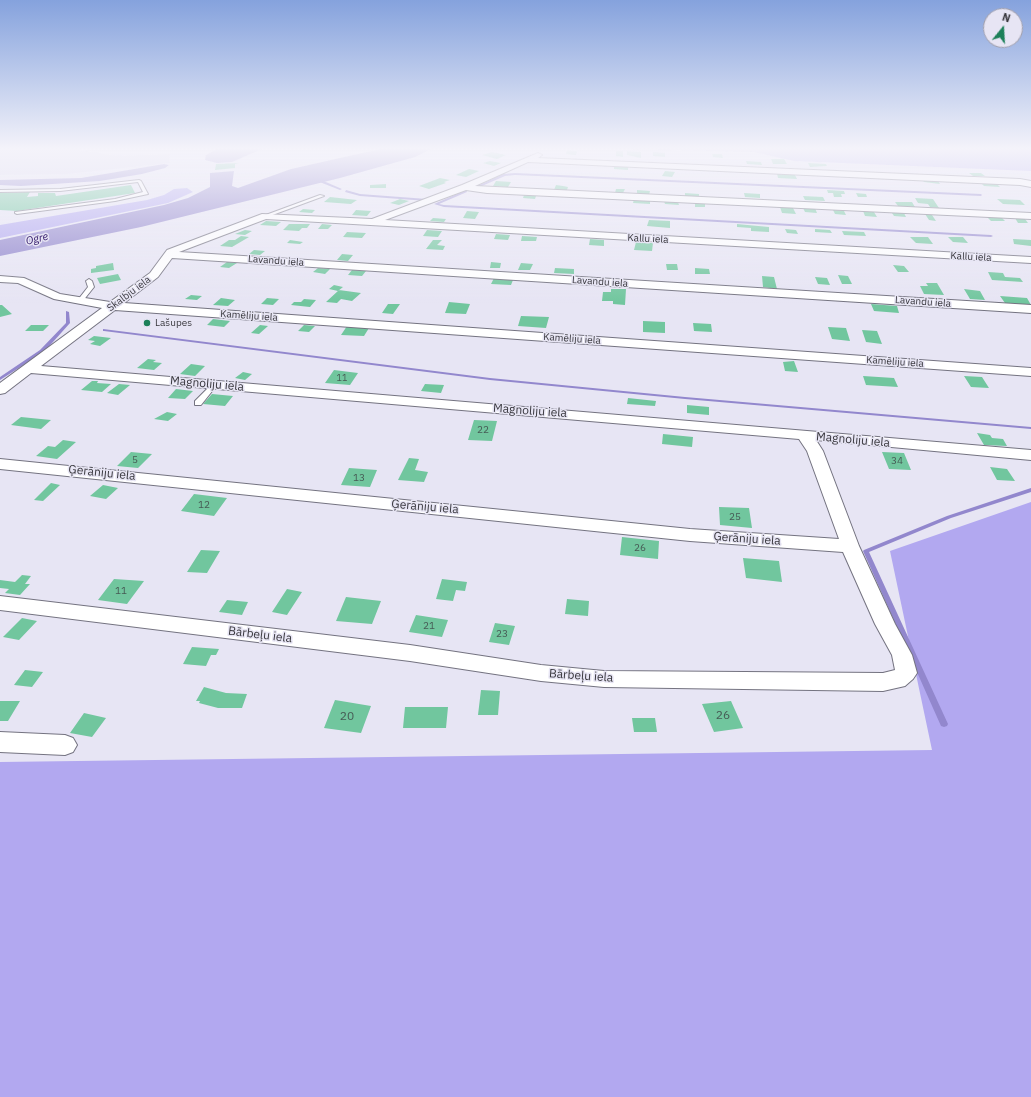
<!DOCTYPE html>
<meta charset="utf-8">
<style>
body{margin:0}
#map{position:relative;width:1031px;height:1097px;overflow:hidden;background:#e7e5f4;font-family:"IBM Plex Sans",sans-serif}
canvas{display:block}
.north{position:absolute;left:983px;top:8px;width:40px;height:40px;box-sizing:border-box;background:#e7e5f4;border:1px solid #a19fab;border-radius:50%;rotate:18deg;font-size:11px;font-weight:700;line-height:16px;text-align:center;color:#38373d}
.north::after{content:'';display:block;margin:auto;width:14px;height:18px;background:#1c8059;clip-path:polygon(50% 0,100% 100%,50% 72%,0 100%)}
</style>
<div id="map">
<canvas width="1031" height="1097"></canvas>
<div class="north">N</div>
</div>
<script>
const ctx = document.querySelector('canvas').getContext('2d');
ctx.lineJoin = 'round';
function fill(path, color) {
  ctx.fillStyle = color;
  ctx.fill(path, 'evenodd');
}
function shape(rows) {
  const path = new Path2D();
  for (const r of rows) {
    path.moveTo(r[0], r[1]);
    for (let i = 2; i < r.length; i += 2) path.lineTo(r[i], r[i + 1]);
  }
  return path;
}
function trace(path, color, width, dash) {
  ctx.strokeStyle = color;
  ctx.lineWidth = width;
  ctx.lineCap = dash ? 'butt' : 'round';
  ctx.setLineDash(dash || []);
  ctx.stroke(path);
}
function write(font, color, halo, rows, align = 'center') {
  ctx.font = font + ' "IBM Plex Sans",sans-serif';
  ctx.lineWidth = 3;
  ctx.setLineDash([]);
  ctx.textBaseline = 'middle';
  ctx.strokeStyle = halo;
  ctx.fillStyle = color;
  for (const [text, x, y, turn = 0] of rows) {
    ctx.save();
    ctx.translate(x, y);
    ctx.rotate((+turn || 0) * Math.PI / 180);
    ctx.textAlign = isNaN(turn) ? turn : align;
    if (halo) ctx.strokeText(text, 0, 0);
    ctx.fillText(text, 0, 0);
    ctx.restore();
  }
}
const built = shape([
 [0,149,73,149,118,156,169,154,170,163,67,174,0,175]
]);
const forest = shape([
 [628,149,1031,149,1031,171,794,161,754,152],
 [187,188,193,192,168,203,0,238,0,225,147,200,164,195,174,189],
 [1031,502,1031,1097,0,1097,0,762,932,750,890,551]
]);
const water = shape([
 [217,149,262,149,232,162,217,163,205,160,206,155],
 [380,149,431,149,415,157,340,178,141,227,0,256,0,240,164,205,188,198,210,187,210,173,234,171,232,186,238,188,291,169],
 [164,164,169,165,165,168,142,174,100,181,21,186,0,185,0,180,81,178]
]);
const stream = shape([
 [515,173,981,194,982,195,981,196,515,175,505,176,475,189,473,188,503,174,515,173],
 [317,179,319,179,342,189,340,190,317,181,317,179],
 [346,190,360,194,427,199,429,200,427,201,360,196,345,192,346,190],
 [466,190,467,192,439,204,444,205,991,235,993,236,991,237,444,207,434,204,466,190],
 [66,311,69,312,70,323,44,352,0,380,0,377,40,350,66,323,66,311],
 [103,329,490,378,685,397,1031,427,1031,429,685,399,490,380,104,331,103,331,103,329],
 [1031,488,1031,492,951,518,869,552,948,724,947,726,944,727,941,726,863,551,864,550,947,516,1031,488]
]);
const building = shape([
 [567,150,577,151,576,155,566,154],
 [616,151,623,151,623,157,616,156],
 [627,151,641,152,641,158,627,155],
 [492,152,506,155,497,159,482,155],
 [653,152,665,153,665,157,653,156],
 [712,154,722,154,723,158,713,157],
 [771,159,784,159,787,164,773,164],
 [490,161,501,163,494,166,483,163],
 [746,161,761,162,762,165,747,164],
 [239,163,235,164,235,168,215,170,216,164],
 [808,163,826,164,827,166,810,167],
 [614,166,628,166,628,170,614,169],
 [469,169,479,171,466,177,456,175],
 [665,171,675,172,672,177,662,176],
 [969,173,981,173,985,176,973,176],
 [777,174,795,175,797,179,778,178],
 [440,178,450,180,444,182,446,183,429,189,419,186],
 [922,180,938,181,940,184,924,182],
 [496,181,511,182,508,187,493,186],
 [979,181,995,182,1000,187,984,186],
 [386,184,386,188,370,188,370,185],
 [131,185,135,193,17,211,0,210,0,193,30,192,27,197,38,196,38,193,55,193,56,196],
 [556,185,563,186,568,187,567,190,554,190],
 [616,189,625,189,623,193,615,193],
 [637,190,650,191,649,195,637,194],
 [827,190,844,191,845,194,841,194,842,197,834,197,833,193,828,193],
 [685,193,699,194,699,197,685,196],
 [744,193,760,194,760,198,745,197],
 [856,193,866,194,867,197,858,197],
 [524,195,536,196,535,199,523,198],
 [803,196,823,197,825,201,805,200],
 [330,197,357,200,351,204,324,202],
 [915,198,933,199,939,208,930,207,928,204,918,203],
 [400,199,409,201,399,205,390,203],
 [634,199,650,200,650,204,633,203],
 [997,199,1020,200,1025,205,1003,204],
 [664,201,678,202,679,205,665,204],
 [695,202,705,203,705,207,695,207],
 [895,202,912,202,915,207,898,206],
 [780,207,793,208,796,214,782,213],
 [803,208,815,208,817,213,805,212],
 [303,209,315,210,312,213,299,212],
 [356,210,371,211,367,216,352,215],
 [833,210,844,211,846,215,835,214],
 [467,211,479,212,475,219,463,218],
 [863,211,874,212,877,217,865,216],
 [892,213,904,213,906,217,894,216],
 [925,214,932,215,936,221,929,220],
 [987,217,1001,217,1005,221,991,221],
 [433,218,446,219,444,222,430,221],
 [1015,218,1025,219,1028,223,1018,223],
 [649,220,670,221,670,228,647,226],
 [266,221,281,222,276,226,260,225],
 [289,224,310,224,307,228,302,228,299,231,283,230],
 [322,224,332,225,328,229,318,229],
 [737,224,769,227,769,232,751,231,751,228,737,227],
 [785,229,796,230,798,234,787,233],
 [815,229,830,230,832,233,815,232],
 [245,230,252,231,245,235,235,234],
 [427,230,442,231,438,237,423,236],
 [842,231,864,232,866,236,844,235],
 [347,232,366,233,362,238,343,237],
 [496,234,510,235,508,240,494,239],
 [241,236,249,237,232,247,220,246,229,240,235,240],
 [522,236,537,237,536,241,521,241],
 [910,237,928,237,933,244,916,243],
 [948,237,963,237,968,243,953,242],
 [590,239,604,240,604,246,589,245],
 [1013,239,1031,240,1031,246,1014,244],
 [290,240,303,242,300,244,287,243],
 [433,240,442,240,437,245,445,246,443,250,426,249],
 [636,242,653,243,652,251,634,250],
 [254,250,265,251,260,255,249,254],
 [342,254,353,255,348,261,337,260],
 [227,262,237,263,229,268,220,267],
 [491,262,501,263,500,268,490,268],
 [113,263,114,270,91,273,91,269,96,268,96,266],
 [521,263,533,264,530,270,518,270],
 [666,264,677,264,678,270,667,270],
 [893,265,904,266,909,272,898,272],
 [318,268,330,269,325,274,313,272],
 [555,268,574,269,574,274,554,273],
 [695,268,709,269,710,274,695,274],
 [352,270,366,271,362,276,348,275],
 [988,272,1003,273,1005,277,1020,278,1023,282,992,280],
 [118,274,121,280,100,284,97,278],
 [838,275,848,276,852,284,842,284],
 [762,276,774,277,777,289,763,287],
 [815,277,827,278,830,285,818,284],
 [494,278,513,280,511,285,491,284],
 [926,283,937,283,944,295,924,294,920,286,928,286],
 [334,285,343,287,338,291,329,289],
 [611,289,626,289,625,305,613,304,613,301,602,301,603,292,611,292],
 [964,289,980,291,985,300,970,299],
 [339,290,361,293,352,301,341,299,337,303,326,302],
 [191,295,202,296,197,300,185,299],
 [1000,296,1027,298,1031,305,1005,303],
 [221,298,235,300,228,306,213,305],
 [267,298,279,299,273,305,261,304],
 [304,299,316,300,310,307,291,305,294,302,301,302],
 [449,302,470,304,466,314,445,313],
 [388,304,400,304,393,314,382,313],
 [871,304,897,306,899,313,874,311],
 [0,305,2,305,12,314,0,317],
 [521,316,549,317,546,328,518,326],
 [213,319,230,321,224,327,207,325],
 [643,321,665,322,665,333,643,332],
 [693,323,711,324,712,332,694,331],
 [31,325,49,325,43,331,25,331],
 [260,325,268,326,259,334,251,333],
 [304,325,315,326,309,332,298,331],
 [347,326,369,328,364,336,341,335],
 [828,327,846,328,850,341,832,339],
 [862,330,877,331,882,344,866,342],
 [94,336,111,338,100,346,90,344,95,341,88,340],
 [148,359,156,360,153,362,162,363,154,370,137,368],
 [794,361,798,372,785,371,783,362],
 [191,364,205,366,195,376,180,374],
 [334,370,358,373,350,385,325,383],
 [243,372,252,374,245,380,235,378],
 [863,376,894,378,898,387,866,385],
 [964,376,982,377,989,388,971,387],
 [92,381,98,381,97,383,111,384,102,392,81,390],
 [119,384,130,385,118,395,107,393],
 [425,384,444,385,441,393,421,391],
 [176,389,193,391,185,399,168,398],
 [212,394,233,396,225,406,203,404],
 [628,398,656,401,655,406,627,404],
 [687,405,709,407,709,415,687,413],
 [167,412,177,414,168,421,154,419],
 [21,417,51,420,41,429,11,425],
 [474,420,497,421,492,441,468,440],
 [977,433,990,435,992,438,1003,439,1007,446,984,445],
 [663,434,693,437,692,447,662,444],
 [63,440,76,442,57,459,36,456,48,446,55,447],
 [131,452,152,454,138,468,117,466],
 [882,452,904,453,911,470,889,469],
 [409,458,419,459,415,470,428,472,424,482,398,480],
 [990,467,1007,469,1015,481,997,480],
 [349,468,377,470,370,487,341,485],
 [51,483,60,485,43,501,34,500],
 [103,485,118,488,106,499,90,496],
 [194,494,227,498,214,516,181,511],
 [719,507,749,508,752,528,720,525],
 [622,537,659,541,658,559,620,555],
 [201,550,220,551,207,573,187,572],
 [743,558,779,561,782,582,746,578],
 [22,575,31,576,25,584,30,584,20,595,5,593,9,589,0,588,0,580,15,582],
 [114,579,144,581,127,604,98,600],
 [442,579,467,582,465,591,456,590,453,601,436,599],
 [287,589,302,592,287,615,272,612],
 [346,597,381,601,372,624,336,621],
 [567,599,589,601,588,616,565,614],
 [227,600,248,602,242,615,219,612],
 [416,615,448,620,442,637,409,632],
 [22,618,37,621,19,640,3,637],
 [495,623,515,626,509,645,489,642],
 [192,647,219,649,216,655,211,655,206,666,183,664],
 [25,670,43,672,32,687,14,685],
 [204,687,226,693,247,694,242,708,218,708,199,703,200,701,196,701],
 [481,690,500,691,498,715,478,715],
 [335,700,371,706,361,733,324,728],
 [0,701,20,701,8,721,0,721],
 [731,701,743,728,714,732,702,704],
 [405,707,448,707,446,728,403,728],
 [84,713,106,718,92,737,70,733],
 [632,718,655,718,657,732,634,732]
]);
const lane = shape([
 [139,180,141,181,148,194,115,201,17,214,15,213,15,212,115,199,143,192,138,182,60,191,0,192,0,190,60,189,139,180],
 [320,195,324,196,267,217,263,216,320,195],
 [89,279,92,281,94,287,82,302,78,302,77,301,88,287,86,281,89,279],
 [215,382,218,384,217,385,201,405,195,405,195,401,213,383,215,382]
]);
const street = shape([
 [538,153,542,155,538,158,1020,179,1031,181,1031,187,1020,185,528,162,475,186,1031,213,1031,219,487,193,466,190,385,220,1031,257,1031,263,266,219,179,252,1031,305,1031,313,172,258,158,277,124,303,1031,368,1031,376,115,310,41,366,1031,450,1031,460,816,440,823,451,859,546,895,624,912,655,917,673,913,679,905,686,883,691,604,687,541,681,410,661,0,610,0,596,410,645,541,665,604,671,883,673,895,670,892,655,875,624,843,552,690,541,0,469,0,459,690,529,839,539,807,451,799,439,31,373,5,393,0,394,0,383,102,308,54,299,18,283,0,282,0,276,24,278,60,294,110,302,150,273,167,250,262,214,372,219,462,185,538,153],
 [0,732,65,735,73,738,77,745,73,752,65,755,0,752,0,732]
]);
const markers = [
 [147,323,4,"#1c8059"]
];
const farNumbernames = [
 ["11",342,378]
];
const farStreetnames = [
 ["Kallu iela",648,239,3],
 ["Kallu iela",971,257,3],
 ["Lavandu iela",276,261,4],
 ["Lavandu iela",600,282,4],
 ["Skalbju iela",129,294,-37],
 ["Lavandu iela",923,302,4],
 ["Kamēliju iela",249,316,4],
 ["Kamēliju iela",572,339,4],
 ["Kamēliju iela",895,362,4]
];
const farPoinames = [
 ["Lašupes",155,323]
];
const numberNames = [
 ["22",483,430],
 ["5",135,460],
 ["34",897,461],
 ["13",359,478],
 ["12",204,505],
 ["25",735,517],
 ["26",640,548],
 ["11",121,591],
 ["21",429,626],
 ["23",502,634]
];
const farWaternames = [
 ["Ogre",37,239,-13]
];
const streetNames = [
 ["Magnoliju iela",207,384,5],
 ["Magnoliju iela",530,411,4],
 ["Magnoliju iela",853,440,5],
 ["Ģerāniju iela",102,473,6],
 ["Ģerāniju iela",425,507,5],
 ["Ģerāniju iela",747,539,4],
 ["Bārbeļu iela",260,635,7],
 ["Bārbeļu iela",581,676,4]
];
const nearNumbernames = [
 ["26",723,716],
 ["20",347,717]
];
fill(built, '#dcd9ef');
fill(forest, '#b2a8f0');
fill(water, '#9287cd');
fill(stream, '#9287cd');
fill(building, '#71c69e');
trace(lane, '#747380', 2);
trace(street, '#747380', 2);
fill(lane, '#fff');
fill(street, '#fff');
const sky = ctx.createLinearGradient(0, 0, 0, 303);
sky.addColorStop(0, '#85a2dd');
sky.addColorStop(0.49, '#f4f3fa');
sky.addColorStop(1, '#f4f3fa00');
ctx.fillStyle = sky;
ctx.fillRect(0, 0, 1031, 303);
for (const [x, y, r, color] of markers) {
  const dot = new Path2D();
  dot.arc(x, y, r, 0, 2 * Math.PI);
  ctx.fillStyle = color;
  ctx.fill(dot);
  trace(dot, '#e7e5f4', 1.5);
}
write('9px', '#465b55', null, farNumbernames);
write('10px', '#38373d', '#e7e5f4', farStreetnames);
write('10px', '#38373d', '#e7e5f4', farPoinames, 'left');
write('10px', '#465b55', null, numberNames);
write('italic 11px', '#2f1567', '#e7e5f4', farWaternames);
write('12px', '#38373d', '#e7e5f4', streetNames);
write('12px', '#465b55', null, nearNumbernames);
</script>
